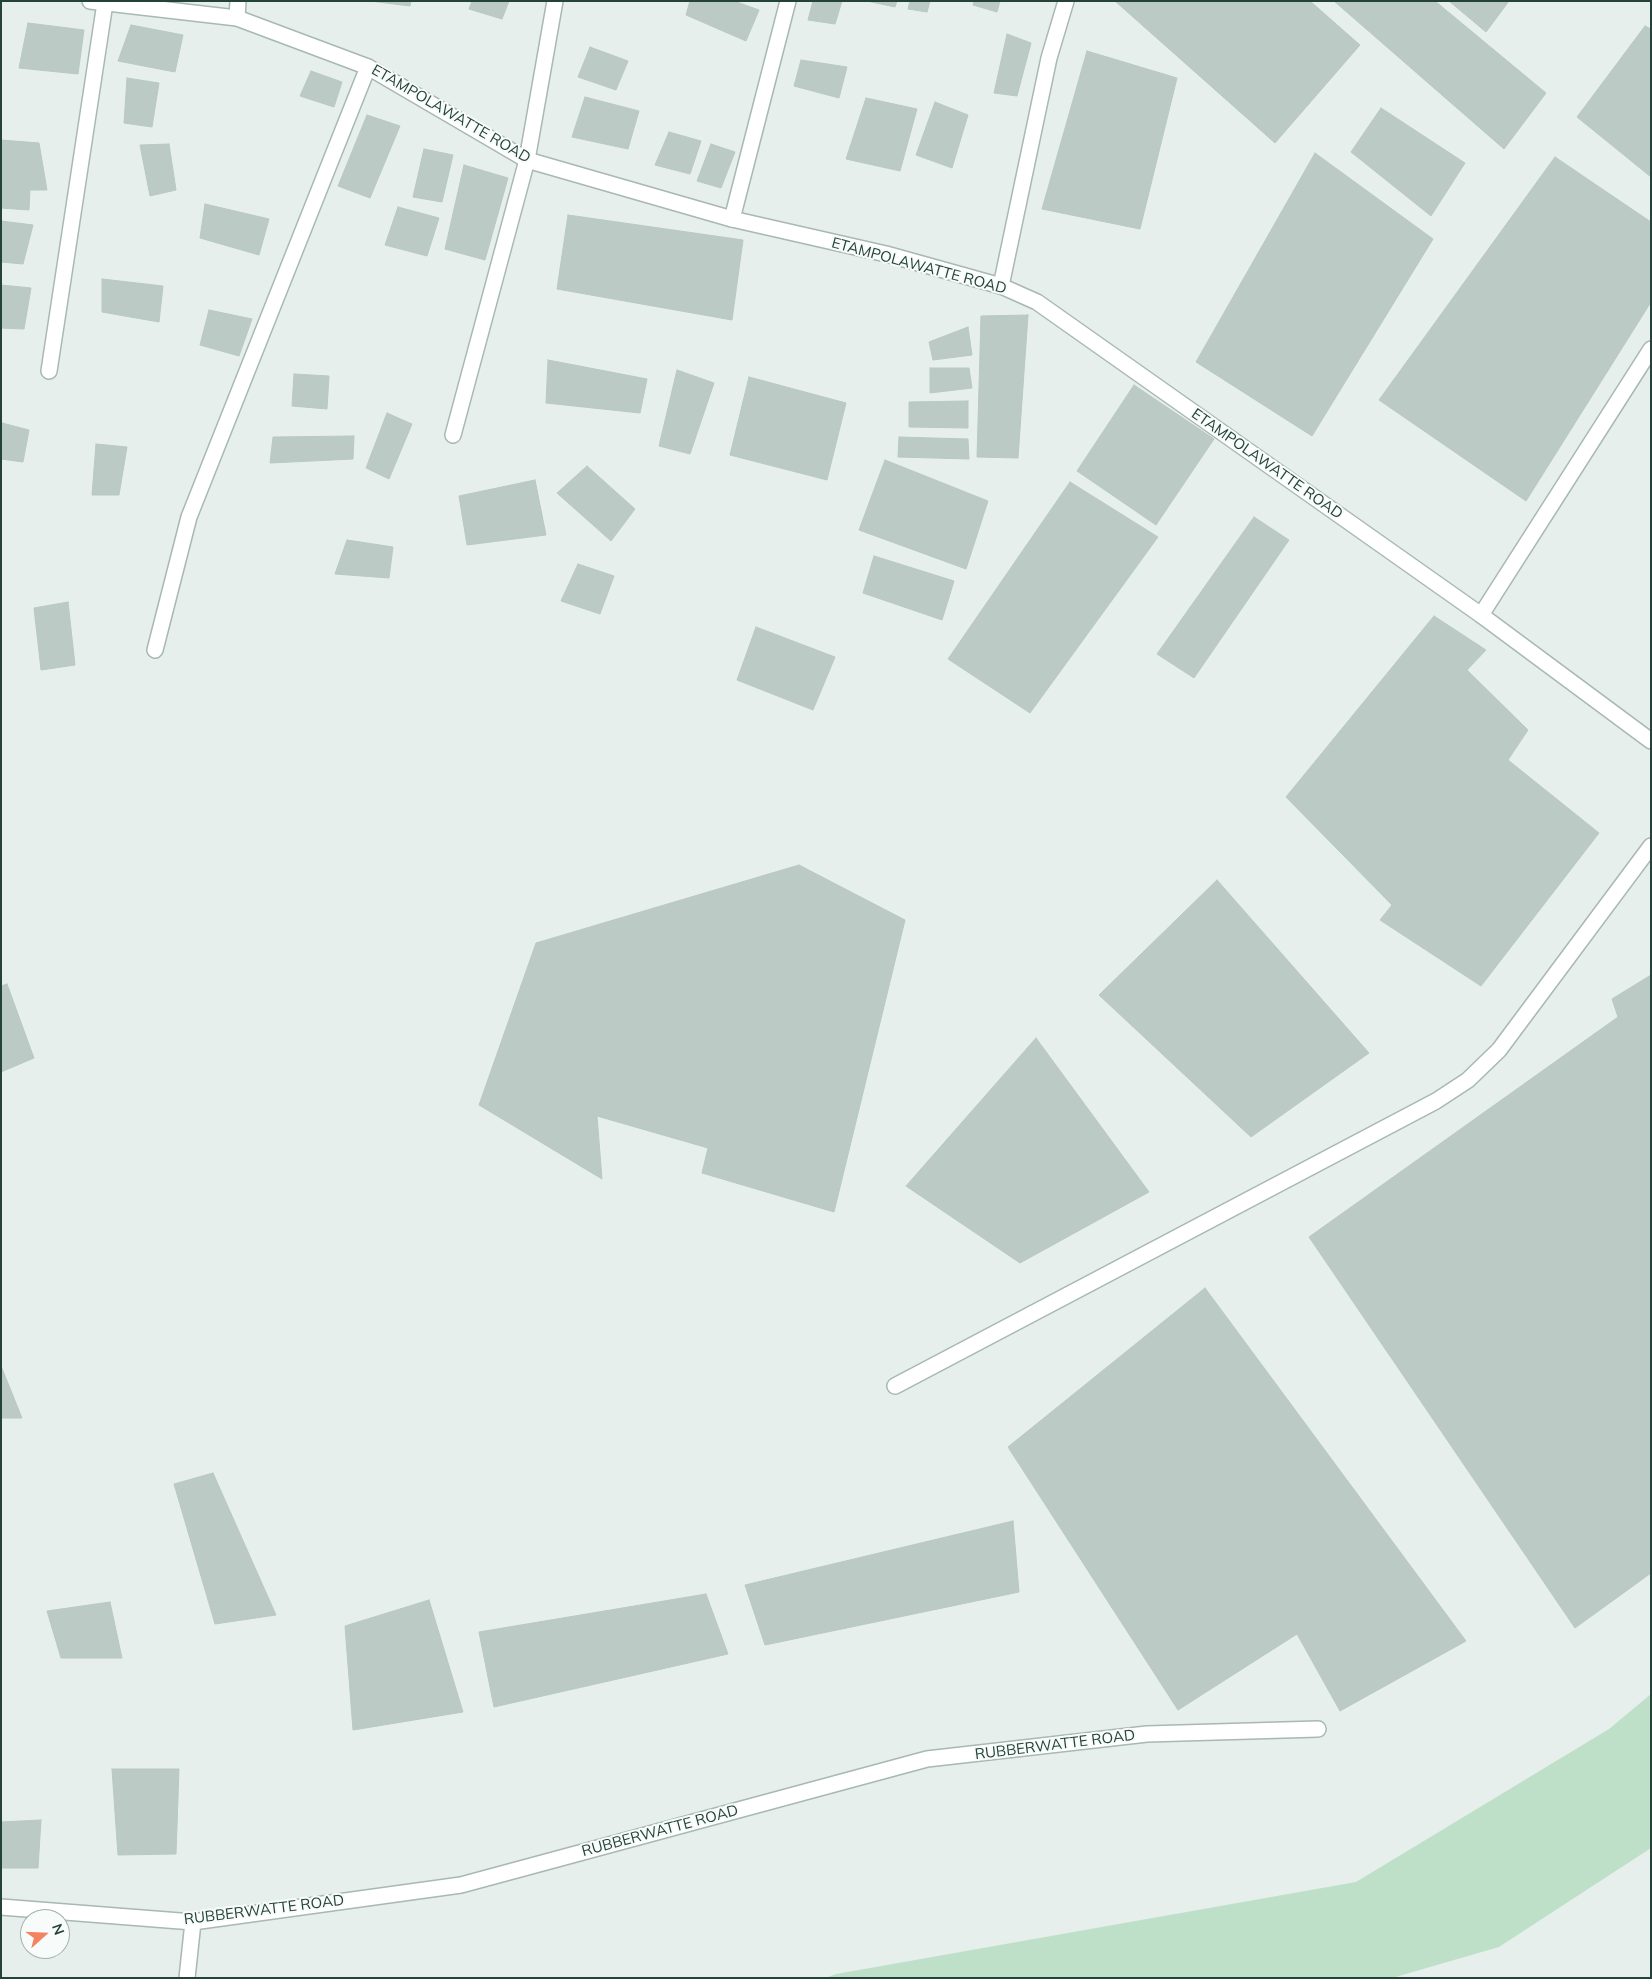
<!DOCTYPE html>
<style>
body{margin:0}
#map{position:relative;width:1652px;height:1979px;overflow:hidden;background:#e6efeb;font-family:Mulish,sans-serif}
canvas{display:block}
.frame{position:absolute;inset:0;border:2px solid #24423a;pointer-events:none}
.north{position:absolute;left:20px;top:1909px;width:50px;height:50px;box-sizing:border-box;background:#f7fbf9;border:1px solid #a3b1ad;border-radius:50%;rotate:70deg;font-size:14px;font-weight:700;line-height:20px;text-align:center;color:#24423a}
.north::after{content:'';display:block;margin:auto;width:18px;height:22px;background:#f4845f;clip-path:polygon(50% 0,100% 100%,50% 72%,0 100%)}
</style>
<div id="map">
<canvas width="1652" height="1979"></canvas>
<div class="frame"></div>
<div class="north">N</div>
</div>
<script>
const ctx = document.querySelector('canvas').getContext('2d');
ctx.lineJoin = 'round';
function fill(path, color) {
  ctx.fillStyle = color;
  ctx.fill(path, 'evenodd');
}
function shape(rows) {
  const path = new Path2D();
  for (const r of rows) {
    path.moveTo(r[0], r[1]);
    for (let i = 2; i < r.length; i += 2) path.lineTo(r[i], r[i + 1]);
  }
  return path;
}
function trace(path, color, width, dash) {
  ctx.strokeStyle = color;
  ctx.lineWidth = width;
  ctx.lineCap = dash ? 'butt' : 'round';
  ctx.setLineDash(dash || []);
  ctx.stroke(path);
}
function write(font, color, halo, rows, align = 'center') {
  ctx.font = font + ' Mulish,sans-serif';
  ctx.lineWidth = 4;
  ctx.setLineDash([]);
  ctx.textBaseline = 'middle';
  ctx.strokeStyle = halo;
  ctx.fillStyle = color;
  for (const [text, x, y, turn = 0] of rows) {
    ctx.save();
    ctx.translate(x, y);
    ctx.rotate((+turn || 0) * Math.PI / 180);
    ctx.textAlign = isNaN(turn) ? turn : align;
    if (halo) ctx.strokeText(text, 0, 0);
    ctx.fillText(text, 0, 0);
    ctx.restore();
  }
}
const green = shape([
 [1651,1694,1651,1848,1499,1947,1392,1978,825,1978,836,1974,1356,1882,1609,1729]
]);
const building = shape([
 [370,1,411,1,410,6,370,1],
 [472,1,509,1,502,19,469,9,472,1],
 [690,1,734,1,759,10,746,41,686,15,690,1],
 [813,1,842,1,835,24,808,20,813,1],
 [867,1,897,1,895,7,867,1],
 [910,1,930,1,927,12,908,9,910,1],
 [974,1,1000,1,997,12,973,5,974,1],
 [1115,1,1310,1,1360,45,1275,143,1115,1],
 [1334,1,1435,1,1546,93,1504,149,1334,1],
 [1449,1,1509,1,1486,32,1449,1],
 [28,23,84,30,78,74,19,68,28,23],
 [131,25,183,35,175,72,118,61,131,25],
 [1645,26,1651,29,1651,177,1577,117,1645,26],
 [1007,34,1031,43,1017,96,994,93,1007,34],
 [590,47,628,61,616,90,578,77,590,47],
 [1087,51,1177,78,1140,229,1042,209,1087,51],
 [801,60,847,67,839,98,794,86,801,60],
 [311,71,342,82,334,107,300,96,311,71],
 [127,78,159,83,152,127,124,123,127,78],
 [585,97,639,111,628,149,572,137,585,97],
 [866,98,917,109,900,171,846,159,866,98],
 [935,102,968,115,952,168,916,155,935,102],
 [1381,108,1465,163,1431,216,1351,152,1381,108],
 [367,115,400,126,370,198,338,186,367,115],
 [669,132,701,141,690,174,655,165,669,132],
 [1,140,39,143,47,190,30,190,29,210,1,208,1,140],
 [169,144,176,190,150,196,140,145,169,144],
 [711,144,735,152,721,188,697,181,711,144],
 [424,149,453,155,442,202,413,197,424,149],
 [1315,153,1433,239,1312,436,1196,362,1315,153],
 [1555,157,1651,222,1651,302,1526,501,1379,400,1555,157],
 [464,165,508,178,485,260,445,249,464,165],
 [205,204,269,219,259,255,200,238,205,204],
 [398,207,439,218,427,256,385,245,398,207],
 [568,215,743,240,732,320,557,289,568,215],
 [1,221,33,225,23,264,1,262,1,221],
 [102,279,163,286,159,322,102,312,102,279],
 [1,285,31,288,24,329,1,328,1,285],
 [209,310,252,319,239,356,200,345,209,310],
 [1028,315,1018,458,977,457,981,316,1028,315],
 [968,327,972,355,933,360,929,342,968,327],
 [548,360,647,379,640,413,546,403,548,360],
 [930,368,969,368,972,388,930,393,930,368],
 [677,370,714,383,690,454,659,446,677,370],
 [294,374,329,376,327,409,292,406,294,374],
 [749,377,846,403,827,480,730,455,749,377],
 [1134,385,1214,439,1156,525,1077,471,1134,385],
 [968,401,968,428,909,427,909,402,968,401],
 [387,413,412,424,389,479,366,468,387,413],
 [2,423,29,430,23,462,1,459,2,423],
 [354,436,353,459,270,463,273,437,354,436],
 [899,437,968,439,969,459,898,457,899,437],
 [96,444,127,447,119,495,92,495,96,444],
 [885,460,988,501,966,569,859,530,885,460],
 [587,466,635,509,611,541,557,493,587,466],
 [535,480,546,535,467,545,459,496,535,480],
 [1070,482,1158,537,1030,713,948,659,1070,482],
 [1254,517,1289,540,1194,678,1157,654,1254,517],
 [347,540,393,547,389,578,335,574,347,540],
 [874,556,954,581,942,620,863,593,874,556],
 [578,564,614,576,600,614,561,601,578,564],
 [68,602,75,665,41,670,34,608,68,602],
 [1434,616,1486,650,1467,670,1528,730,1508,760,1599,833,1481,986,1380,920,1392,905,1286,797,1434,616],
 [756,627,835,657,813,710,737,680,756,627],
 [799,865,905,920,834,1212,702,1173,708,1148,597,1116,602,1179,479,1105,536,943,799,865],
 [1217,880,1369,1053,1251,1137,1099,995,1217,880],
 [1651,975,1651,1573,1575,1628,1309,1237,1618,1017,1612,999,1651,975],
 [7,984,34,1058,1,1072,1,986,7,984],
 [1036,1038,1149,1192,1020,1263,906,1186,1036,1038],
 [1205,1288,1466,1641,1340,1711,1297,1634,1178,1710,1008,1447,1205,1288],
 [1,1366,22,1418,1,1418,1,1366],
 [213,1473,276,1615,215,1624,174,1484,213,1473],
 [1013,1521,1019,1592,765,1645,745,1585,1013,1521],
 [706,1594,728,1654,494,1707,479,1632,706,1594],
 [429,1600,463,1712,353,1730,345,1626,429,1600],
 [110,1602,122,1658,61,1658,47,1611,110,1602],
 [112,1769,179,1769,176,1854,118,1855,112,1769],
 [41,1820,38,1868,1,1868,1,1822,41,1820]
]);
const service = shape([
 [1481,615,1651,349],
 [895,1386,1436,1101,1468,1080,1499,1050,1651,846]
]);
const minor = shape([
 [237,18,238,1],
 [732,219,788,1],
 [1001,286,1049,58,1066,1],
 [49,371,105,3],
 [453,435,527,160,555,1],
 [155,650,189,517,368,67],
 [1,1907,193,1922,461,1885,927,1759,1147,1734,1318,1729],
 [187,1978,193,1922]
]);
const tertiary = shape([
 [90,1,237,18,368,67,527,160,732,219,886,254,1001,286,1037,302,1481,615,1651,741]
]);
const streetNames = [
 ["ETAMPOLAWATTE ROAD",451,114,30],
 ["ETAMPOLAWATTE ROAD",919,266,15],
 ["ETAMPOLAWATTE ROAD",1267,464,35],
 ["RUBBERWATTE ROAD",1055,1745,-7],
 ["RUBBERWATTE ROAD",660,1831,-15],
 ["RUBBERWATTE ROAD",264,1910,-7]
];
fill(green, '#bfe0c8');
fill(building, '#bbcac4');
trace(building, '#b8c9c2', 1);
trace(service, '#a8b8b2', 18);
trace(minor, '#a8b8b2', 18);
trace(tertiary, '#a8b8b2', 18);
trace(service, '#fff', 15);
trace(minor, '#fff', 15);
trace(tertiary, '#fff', 15);
write('15px', '#24423a', '#f7fbf9', streetNames);
</script>
